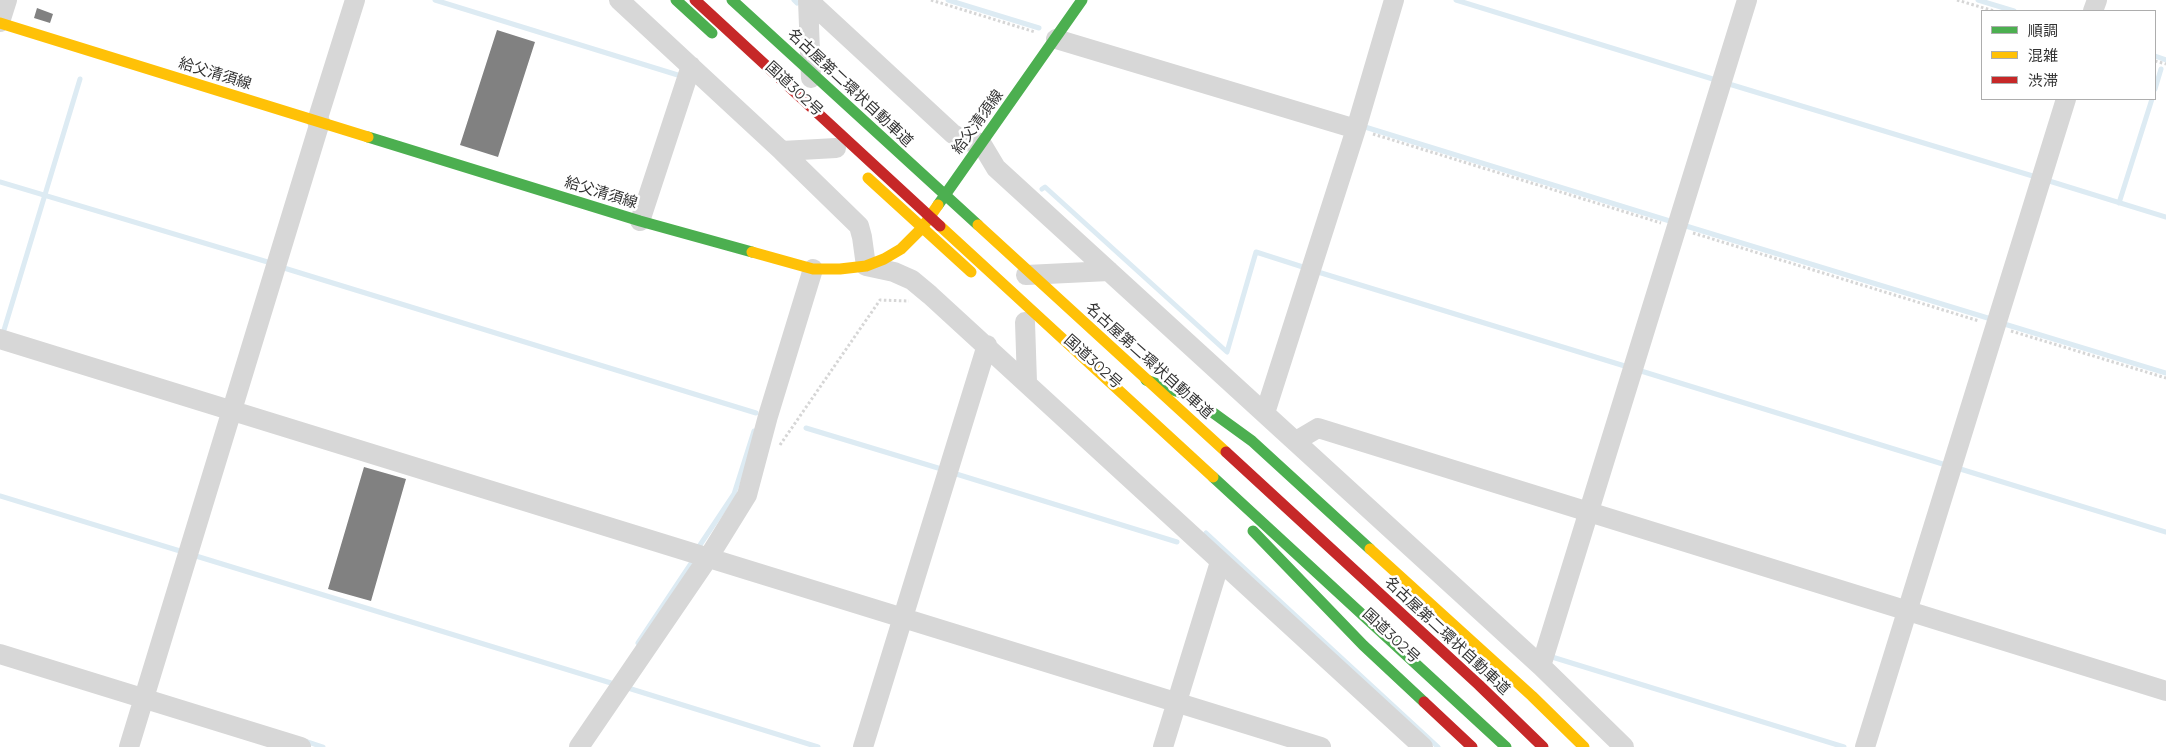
<!DOCTYPE html>
<meta charset="utf-8">
<style>
body{margin:0}
#map{position:relative;width:2166px;height:747px;overflow:hidden;background:#fff;font-family:Montserrat,"Noto Sans JP",sans-serif}
canvas{display:block}
.legend{position:absolute;left:1981px;top:10px;width:175px;height:90px;box-sizing:border-box;background:#fff;border:1px solid #adadad;margin:0;padding:6px 9px;list-style:none;font-size:15px;color:#333}
.legend li{display:flex;align-items:center;gap:10px;height:25px}
.legend b{width:25px;border:1px solid #adadad}
</style>
<div id="map">
<canvas width="2166" height="747"></canvas>
<ul class="legend">
<li><b style="height:6px;background:#4caf50"></b>順調</li>
<li><b style="height:6px;background:#ffc107"></b>混雑</li>
<li><b style="height:6px;background:#c62828"></b>渋滞</li>
</ul>
</div>
<script>
const ctx = document.querySelector('canvas').getContext('2d');
ctx.lineJoin = 'round';
function shape(rows) {
  const path = new Path2D();
  for (const r of rows) {
    path.moveTo(r[0], r[1]);
    for (let i = 2; i < r.length; i += 2) path.lineTo(r[i], r[i + 1]);
  }
  return path;
}
function trace(path, color, width, dash) {
  ctx.strokeStyle = color;
  ctx.lineWidth = width;
  ctx.lineCap = dash ? 'butt' : 'round';
  ctx.setLineDash(dash || []);
  ctx.stroke(path);
}
function fill(path, color) {
  ctx.fillStyle = color;
  ctx.fill(path, 'evenodd');
}
function write(font, color, halo, rows, align = 'center') {
  ctx.font = font + ' Montserrat,"Noto Sans JP",sans-serif';
  ctx.lineWidth = 5;
  ctx.setLineDash([]);
  ctx.textBaseline = 'middle';
  ctx.strokeStyle = halo;
  ctx.fillStyle = color;
  for (const [text, x, y, turn = 0] of rows) {
    ctx.save();
    ctx.translate(x, y);
    ctx.rotate((+turn || 0) * Math.PI / 180);
    ctx.textAlign = isNaN(turn) ? turn : align;
    if (halo) ctx.strokeText(text, 0, 0);
    ctx.fillText(text, 0, 0);
    ctx.restore();
  }
}
const stream = shape([
 [435,0,681,76],
 [794,0,797,3],
 [948,0,1039,28],
 [1456,0,1716,80],
 [1978,0,2014,11],
 [2155,56,2166,60],
 [1729,84,2036,177],
 [2155,89,2161,69],
 [1365,127,1673,222],
 [2046,180,2166,217],
 [0,182,271,263],
 [1042,189,1045,187,1227,352,1256,252,1306,268],
 [2119,203,2152,99],
 [1686,226,1991,319],
 [284,268,756,413],
 [1318,272,1628,367],
 [2001,323,2166,373],
 [4,330,80,79],
 [1641,371,1946,465],
 [806,428,938,468],
 [1957,468,2166,532],
 [953,473,1177,542],
 [0,496,180,551],
 [1206,533,1438,747],
 [695,548,698,548,734,494,754,431],
 [196,556,611,683],
 [638,643,692,562],
 [1552,657,1844,747],
 [628,688,818,747],
 [305,741,323,747]
]);
const building = shape([
 [37,8,53,14,50,23,34,18],
 [497,30,535,42,498,157,460,145],
 [364,467,406,479,371,601,328,589]
]);
const path = shape([
 [931,0,1035,32],
 [1957,0,1994,11],
 [2155,61,2166,64],
 [1373,134,1661,223],
 [1693,233,1979,321],
 [2011,331,2166,378],
 [780,445,880,300,909,301]
]);
const street = shape([
 [619,0,782,151,859,226,862,237,866,266,894,272,912,280,930,295,1423,747],
 [808,0,953,134,966,141,981,143,996,168,1541,666,1624,747],
 [808,0,811,78],
 [2093,11,2097,0],
 [0,22,7,0],
 [1056,39,1356,129],
 [317,121,355,0],
 [782,151,836,148],
 [640,221,691,66],
 [1026,275,1109,271],
 [1025,322,1027,382],
 [0,339,1321,747],
 [1265,413,1356,129,1394,0],
 [1296,441,1318,428,2166,691],
 [0,654,301,747],
 [1541,666,1747,0],
 [129,747,320,122],
 [579,747,708,558,747,495,768,416,813,269],
 [863,747,987,345],
 [1163,747,1220,562],
 [1865,747,2066,99]
]);
const fast = shape([
 [676,0,712,33],
 [368,137,640,221,752,252],
 [938,205,1082,0],
 [1146,380,1190,396,1252,441,1370,549],
 [1253,531,1363,645,1424,702]
]);
const slow = shape([
 [0,23,368,137],
 [868,178,971,272],
 [752,252,813,269,840,269,866,266,884,259,901,249,922,228,938,205],
 [1370,549,1532,696,1584,747]
]);
const jam = shape([
 [1424,702,1472,747]
]);
const fastBridge = shape([
 [732,0,978,225],
 [1213,477,1506,747]
]);
const slowBridge = shape([
 [978,225,1226,452],
 [940,226,1213,477]
]);
const jamBridge = shape([
 [695,0,940,226],
 [1226,452,1479,685,1543,747]
]);
const streetNames = [
 ["給父清須線",215,74,17],
 ["名古屋第二環状自動車道",850,88,43],
 ["国道302号",794,89,43],
 ["給父清須線",978,122,-54],
 ["給父清須線",601,193,17],
 ["名古屋第二環状自動車道",1149,361,42],
 ["国道302号",1093,362,42],
 ["国道302号",1391,636,43],
 ["名古屋第二環状自動車道",1447,636,43]
];
trace(stream, '#ddebf3', 5);
fill(building, '#818181');
trace(path, '#d6d6d6', 3, [2.5, 2.5]);
trace(street, '#d7d7d7', 20);
trace(fast, '#4caf50', 11);
trace(slow, '#ffc107', 11);
trace(jam, '#c62828', 11);
trace(fastBridge, '#4caf50', 11);
trace(slowBridge, '#ffc107', 11);
trace(jamBridge, '#c62828', 11);
write('15px', '#333', '#fff', streetNames);
</script>
